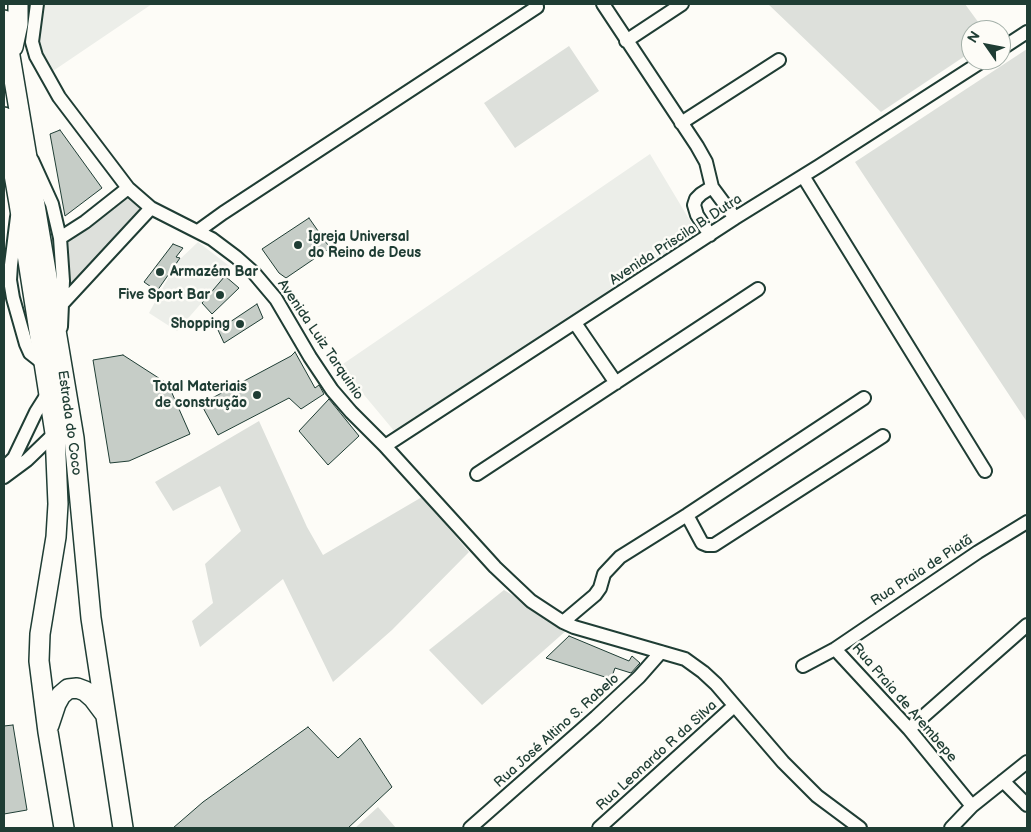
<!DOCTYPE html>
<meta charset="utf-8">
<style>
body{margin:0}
#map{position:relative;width:1031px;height:832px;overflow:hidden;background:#fdfcf7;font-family:"Balsamiq Sans",sans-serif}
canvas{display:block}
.frame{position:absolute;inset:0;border:5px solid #1f3d34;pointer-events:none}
.north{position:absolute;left:961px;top:20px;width:50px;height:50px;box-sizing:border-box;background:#fdfcf7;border:1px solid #a4b0a9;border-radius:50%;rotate:303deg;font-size:14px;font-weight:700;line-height:20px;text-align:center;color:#1f3d34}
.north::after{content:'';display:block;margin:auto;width:18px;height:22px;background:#1f3d34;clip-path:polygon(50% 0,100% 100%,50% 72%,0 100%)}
</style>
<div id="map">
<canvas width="1031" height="832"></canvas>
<div class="frame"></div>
<div class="north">N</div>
</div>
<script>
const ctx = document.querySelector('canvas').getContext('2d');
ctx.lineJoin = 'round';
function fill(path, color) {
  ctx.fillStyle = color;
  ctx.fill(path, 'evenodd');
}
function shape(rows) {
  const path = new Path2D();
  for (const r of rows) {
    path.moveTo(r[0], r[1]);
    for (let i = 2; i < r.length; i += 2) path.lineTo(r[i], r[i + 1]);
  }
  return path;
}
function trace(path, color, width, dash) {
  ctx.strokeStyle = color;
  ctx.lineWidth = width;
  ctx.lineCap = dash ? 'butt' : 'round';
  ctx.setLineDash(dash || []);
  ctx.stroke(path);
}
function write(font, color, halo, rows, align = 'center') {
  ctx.font = font + ' "Balsamiq Sans",sans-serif';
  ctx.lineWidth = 5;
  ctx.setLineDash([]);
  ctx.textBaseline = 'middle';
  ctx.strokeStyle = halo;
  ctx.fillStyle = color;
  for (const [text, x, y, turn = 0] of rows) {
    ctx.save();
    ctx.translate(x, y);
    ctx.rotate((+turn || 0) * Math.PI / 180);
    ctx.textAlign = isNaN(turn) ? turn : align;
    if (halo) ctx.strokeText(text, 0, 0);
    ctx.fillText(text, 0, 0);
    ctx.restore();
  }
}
const built = shape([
 [39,4,152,4,50,73,37,42],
 [650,154,698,234,395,432,340,366],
 [198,242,232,268,177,331,149,313,177,262]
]);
const green = shape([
 [768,4,965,4,984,30,971,30,971,52,881,112],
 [569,46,599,91,515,148,484,103],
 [1027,49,1027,422,855,162],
 [129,194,146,210,74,286,68,283,66,241],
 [259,421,307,527,323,555,422,497,469,552,392,630,333,682,283,579,200,647,192,621,213,603,205,564,241,531,220,486,173,511,155,482],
 [504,590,568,629,482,705,429,650],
 [378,807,396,828,355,828]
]);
const building = shape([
 [60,130,102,188,65,216,50,134,60,130],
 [309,218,330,248,286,278,279,273,262,249,309,218],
 [173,244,183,248,176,257,180,258,157,291,144,282,173,244],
 [225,276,239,288,212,314,202,303,225,276],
 [257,304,263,318,224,343,218,330,257,304],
 [295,352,315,388,319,385,324,394,301,409,289,398,218,435,201,404,291,356,295,352],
 [123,355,168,384,190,434,129,461,110,463,93,360,123,355],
 [329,399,359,436,328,465,299,431,329,399],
 [569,636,629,661,632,656,640,663,639,664,631,673,615,668,611,679,546,658,569,636],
 [13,725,27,810,4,814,4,726,13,725],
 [308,727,338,758,360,738,392,787,348,828,173,828,203,802,308,727]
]);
const minor = shape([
 [37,4,32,42,36,56,59,97,128,188,151,208,212,239,236,257,254,273,276,299,310,357,332,390,351,412,385,446,495,567,531,601,563,622,574,627,685,659,703,672,716,684,783,762,817,796,860,828],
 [603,4,697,146,706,162,712,187,735,218],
 [626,41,682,4],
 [1001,49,1027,32],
 [681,123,779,60],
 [32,160,52,204,60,238,63,281,61,327],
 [803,176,985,471],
 [17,217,11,265,10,280,13,298,26,344,30,353,44,364],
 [198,231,223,213,537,7],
 [710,235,697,215,694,205,696,199,701,194,712,187],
 [60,238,85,222,128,188],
 [63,303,151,208],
 [575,323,616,383],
 [385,446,735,218,819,166,984,60],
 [4,468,14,458,36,412,48,393],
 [477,474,758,289],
 [4,477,27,460,55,433],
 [687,515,702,543,707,545,714,545,883,436],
 [563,622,595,595,600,588,604,574,620,557,687,515,864,398],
 [835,649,909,729,972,806],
 [803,666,835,649,978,552,1027,522],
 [909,729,1027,625],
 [1003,781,1027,805],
 [470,828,596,717,639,677,661,652],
 [599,828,734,706],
 [951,828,972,806,1027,762]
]);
const highway = shape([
 [4,20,74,438,91,618,123,828],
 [13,47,18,24,18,4],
 [4,117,19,203,55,433,58,504,56,537,40,634,39,661,48,732,64,828],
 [49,725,56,704,61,695,68,689,77,688,85,691,93,698,105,714]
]);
const markers = [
 [298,245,5,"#1f3d34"],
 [160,272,5,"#1f3d34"],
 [220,295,5,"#1f3d34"],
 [240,324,5,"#1f3d34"],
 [257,395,5,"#1f3d34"]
];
const poiNames = [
 ["Igreja Universal",308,237,"left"],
 ["do Reino de Deus",308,253,"left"],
 ["Armazém Bar",170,272,"left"],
 ["Five Sport Bar",210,295],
 ["Shopping",230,324],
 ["Total Materiais",247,387],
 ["de construção",247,403]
];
const streetNames = [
 ["Avenida Priscila B. Dutra",676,240,-33],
 ["Avenida Luiz Tarquinio",320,340,56],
 ["Estrada do Coco",69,423,82],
 ["Rua Praia de Piatã",922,571,-33],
 ["Rua Praia de Arembepe",904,703,49],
 ["Rua José Altino S. Rabelo",557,731,-42],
 ["Rua Leonardo R da Silva",657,756,-42]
];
fill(built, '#eceee9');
fill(green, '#dde0db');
fill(building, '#c6cdc7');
trace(building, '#1f3d34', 1);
trace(minor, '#1f3d34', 16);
trace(highway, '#1f3d34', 22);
trace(minor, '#fdfcf7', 12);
trace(highway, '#fdfcf7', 19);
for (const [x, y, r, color] of markers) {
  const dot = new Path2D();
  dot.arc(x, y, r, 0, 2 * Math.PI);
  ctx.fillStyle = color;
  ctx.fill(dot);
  trace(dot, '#fdfcf7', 2);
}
write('bold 14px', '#1f3d34', '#fdfcf7', poiNames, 'right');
write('14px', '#1f3d34', '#fdfcf7', streetNames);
</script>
